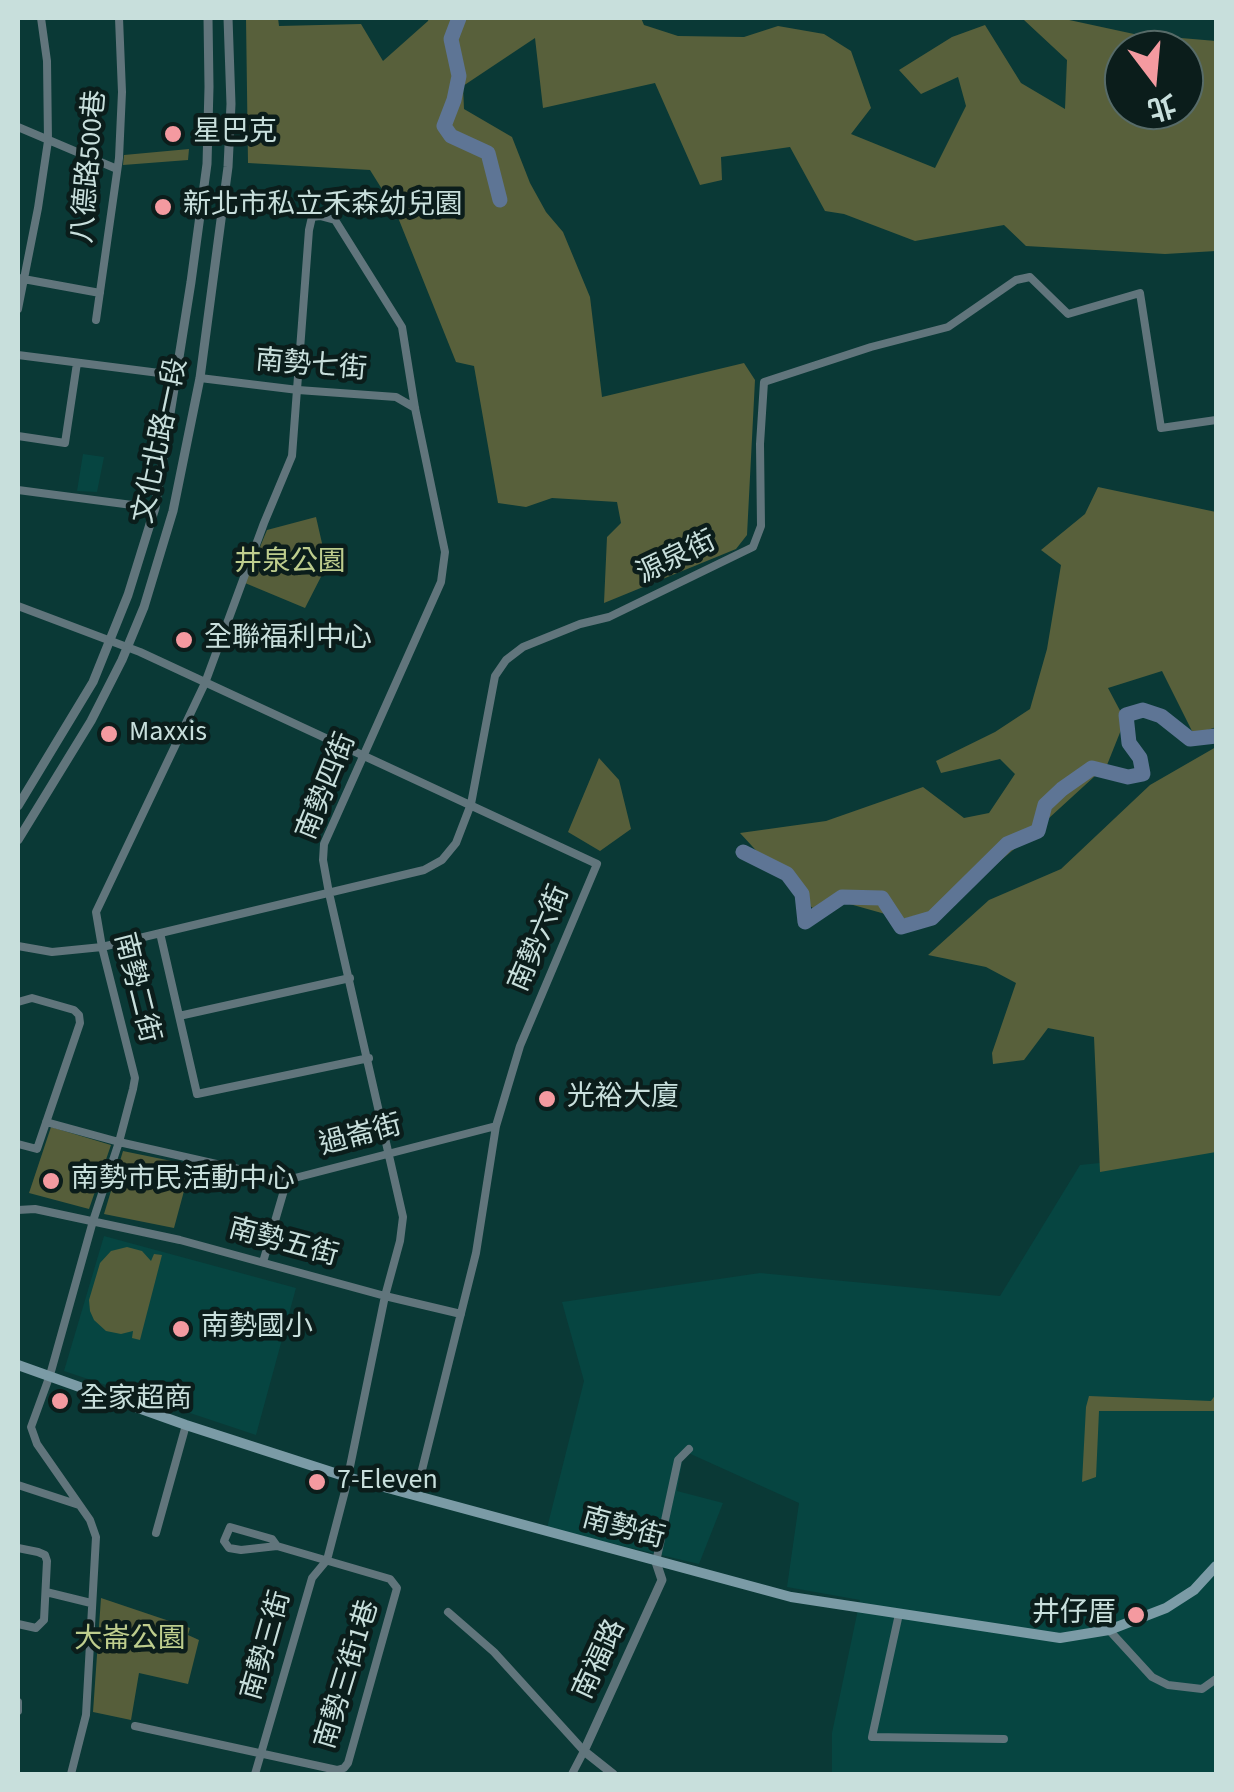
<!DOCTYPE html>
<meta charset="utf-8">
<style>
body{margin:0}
#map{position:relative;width:1234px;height:1792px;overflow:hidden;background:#0a3936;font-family:"Source Sans 3","Noto Sans TC",sans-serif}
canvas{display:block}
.frame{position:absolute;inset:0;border:20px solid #c8dfdc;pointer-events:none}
.north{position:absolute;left:1104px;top:30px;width:100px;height:100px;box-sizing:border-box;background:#0b1d1b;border:2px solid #576b68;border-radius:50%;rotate:164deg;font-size:28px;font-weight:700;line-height:40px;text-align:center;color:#c8dfdc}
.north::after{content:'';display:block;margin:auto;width:35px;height:45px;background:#f49aa0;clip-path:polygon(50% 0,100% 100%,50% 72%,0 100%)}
</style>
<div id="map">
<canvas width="1234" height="1792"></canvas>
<div class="frame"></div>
<div class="north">北</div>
</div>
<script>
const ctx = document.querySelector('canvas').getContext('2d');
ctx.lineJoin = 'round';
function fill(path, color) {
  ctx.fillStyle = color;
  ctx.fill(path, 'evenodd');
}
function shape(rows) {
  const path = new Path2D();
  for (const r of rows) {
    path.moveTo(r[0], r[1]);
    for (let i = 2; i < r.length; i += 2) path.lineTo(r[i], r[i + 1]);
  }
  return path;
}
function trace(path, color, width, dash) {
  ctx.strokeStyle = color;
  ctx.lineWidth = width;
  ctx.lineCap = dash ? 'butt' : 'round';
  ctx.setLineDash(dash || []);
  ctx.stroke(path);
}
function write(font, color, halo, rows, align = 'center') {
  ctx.font = font + ' "Source Sans 3","Noto Sans TC",sans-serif';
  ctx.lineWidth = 9;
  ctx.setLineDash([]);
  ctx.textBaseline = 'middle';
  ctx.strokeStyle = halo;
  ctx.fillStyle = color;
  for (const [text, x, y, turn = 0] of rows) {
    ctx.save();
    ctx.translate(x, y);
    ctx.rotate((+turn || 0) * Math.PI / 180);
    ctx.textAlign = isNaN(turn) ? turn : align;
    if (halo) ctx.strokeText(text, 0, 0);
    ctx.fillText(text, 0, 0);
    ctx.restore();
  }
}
const built = shape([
 [83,454,104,457,97,492,77,491],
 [1216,1151,1216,1774,832,1774,832,1733,860,1600,787,1587,799,1503,684,1451,677,1491,723,1503,699,1564,547,1528,584,1381,562,1302,760,1273,1000,1296,1080,1165],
 [104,1236,296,1288,256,1435,64,1371]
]);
const green = shape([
 [189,149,188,160,123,165,124,155],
 [316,517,327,565,305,608,245,583,267,530],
 [599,758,619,780,631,829,600,851,568,832],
 [51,1127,111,1145,89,1209,29,1193],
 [123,1151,191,1165,174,1228,104,1214],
 [127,1247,142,1251,151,1261,154,1254,162,1255,140,1340,132,1338,133,1331,121,1334,106,1331,94,1320,90,1311,89,1300,100,1263,111,1251],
 [101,1598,190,1628,188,1635,199,1640,188,1684,139,1673,131,1720,93,1712]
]);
const forest = shape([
 [246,18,278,18,279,26,361,24,383,61,428,21,429,18,641,18,644,25,678,36,744,37,778,26,824,34,851,51,871,108,851,134,935,168,966,106,958,77,921,94,899,70,952,37,985,25,1021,83,1065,109,1067,60,1024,20,1025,18,1060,18,1134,34,1216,41,1216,251,1165,254,1026,246,1004,225,915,241,844,214,825,211,790,147,721,157,722,180,700,185,655,83,543,108,535,38,463,86,464,109,512,137,530,183,546,212,563,232,590,297,602,397,744,363,755,380,747,535,736,549,604,603,607,537,621,523,617,502,552,498,526,507,498,503,474,366,456,362,395,210,370,170,248,163],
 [1124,50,1184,50,1184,110,1124,110],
 [1098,487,1216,512,1216,727,1194,735,1162,671,1108,688,1125,720,1107,765,1025,840,944,908,903,919,846,903,820,914,797,895,740,833,826,821,923,787,964,818,989,813,1015,774,1000,759,941,773,936,761,995,732,1030,709,1047,649,1061,565,1041,550,1085,514],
 [1216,747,1216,1152,1100,1172,1094,1037,1048,1028,1024,1060,993,1064,992,1053,1016,983,986,967,928,955,989,900,1061,869,1150,785],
 [1216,1394,1216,1411,1099,1411,1096,1477,1082,1482,1086,1407,1089,1396,1211,1401]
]);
const river = shape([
 [459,18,451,39,459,76,454,100,444,126,451,136,488,153,500,200],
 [743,852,787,874,802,894,805,922,842,897,882,898,901,927,932,918,1007,844,1038,831,1045,805,1062,789,1092,768,1128,777,1143,774,1140,758,1129,743,1126,715,1143,710,1161,716,1190,739,1216,736]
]);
const minor = shape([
 [18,127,117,169],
 [18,278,100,293],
 [18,309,38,208,48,141,47,61,41,18],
 [96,320,119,158,122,92,119,18],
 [18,355,175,375],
 [200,378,298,390,396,397,415,408],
 [18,436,65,443,77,363],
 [18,490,155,508],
 [18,606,140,652,597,864,520,1046,496,1126,476,1253,416,1494],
 [160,933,197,1094,369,1058],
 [18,946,52,952,102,947,424,870,442,860,456,843,471,804,495,676,506,660,523,647,580,624,609,617,753,547,761,526,760,444,764,382,871,347,948,327,1016,280,1030,277,1068,314,1140,293,1161,428,1216,420],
 [18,1002,32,998,74,1010,79,1015,80,1023,37,1149,18,1144],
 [179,1016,350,978],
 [46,1122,119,1142,287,1180,496,1126],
 [18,1210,35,1209,180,1240,385,1296,461,1314],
 [263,1262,287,1180],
 [18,1485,79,1505],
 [156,1533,186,1425],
 [18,1548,38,1552,45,1555,47,1561,44,1620,36,1628,18,1624],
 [656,1562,678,1460,689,1449],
 [46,1592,91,1603],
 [448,1612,494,1652,584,1751,572,1774],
 [899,1614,872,1737,1004,1739],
 [1109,1630,1152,1677,1168,1685,1202,1689,1216,1679],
 [18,1702,18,1711],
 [135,1726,337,1770,344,1768,348,1763,397,1588,390,1579,277,1546,272,1539,230,1527,224,1541,229,1548,241,1550,277,1546],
 [71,1774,86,1715,96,1537,90,1520,37,1444,31,1427,50,1375,93,1221,119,1142,133,1089,135,1078,102,947,96,912,205,683,264,523,292,456,309,230,312,217,320,216,335,220,402,327,415,408,445,552,441,582,324,844,323,860,329,893,403,1217,400,1241,385,1296,345,1491,327,1560,312,1578,255,1774]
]);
const tertiary = shape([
 [18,806,93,682,128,595,155,508,191,282,207,164,209,87,208,18],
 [18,840,91,721,122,660,144,607,173,511,200,378,228,167,231,104,228,18],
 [613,1774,584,1751,662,1580,656,1562]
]);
const secondary = shape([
 [18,1365,186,1425,347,1477,791,1597,1060,1638,1109,1630,1166,1608,1194,1590,1216,1566]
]);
const markers = [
 [173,134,10,"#f49aa0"],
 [163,207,10,"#f49aa0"],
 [184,640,10,"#f49aa0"],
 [109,734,10,"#f49aa0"],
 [547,1099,10,"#f49aa0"],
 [51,1181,10,"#f49aa0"],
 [181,1329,10,"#f49aa0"],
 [60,1401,10,"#f49aa0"],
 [317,1482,10,"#f49aa0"],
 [1136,1615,10,"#f49aa0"]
];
const poiNames = [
 ["星巴克",193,134],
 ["新北市私立禾森幼兒園",183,207],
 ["全聯福利中心",204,640],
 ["Maxxis",129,734],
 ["光裕大廈",567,1099],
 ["南勢市民活動中心",71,1181],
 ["南勢國小",201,1329],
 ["全家超商",80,1401],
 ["7-Eleven",337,1482],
 ["井仔厝",1116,1615,"right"]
];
const streetNames = [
 ["八德路500巷",91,167,-85],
 ["南勢七街",311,367,5],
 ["文化北路一段",162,441,-78],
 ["源泉街",677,559,-26],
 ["南勢四街",328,787,-68],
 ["南勢六街",541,939,-67],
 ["南勢二街",135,988,76],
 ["過崙街",361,1137,-15],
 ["南勢五街",283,1244,15],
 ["南勢街",623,1530,15],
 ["南勢三街",268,1646,-74],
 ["南福路",601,1660,-65],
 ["南勢三街1巷",349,1675,-73]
];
const parkNames = [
 ["井泉公園",290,564],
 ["大崙公園",130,1641]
];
fill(built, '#064541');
fill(green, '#565e3a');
fill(forest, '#58603b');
trace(river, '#5e7595', 15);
trace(minor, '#61757c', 8);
trace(tertiary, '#61757c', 9);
trace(secondary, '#7b9ba6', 10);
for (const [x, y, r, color] of markers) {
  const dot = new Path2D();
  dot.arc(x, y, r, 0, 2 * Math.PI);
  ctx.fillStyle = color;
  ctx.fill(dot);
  trace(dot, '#0b1d1b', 4);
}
write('28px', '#c8dfdc', '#0b1d1b', poiNames, 'left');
write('28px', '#c8dfdc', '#0b1d1b', streetNames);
write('28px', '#becd8d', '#0b1d1b', parkNames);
</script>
